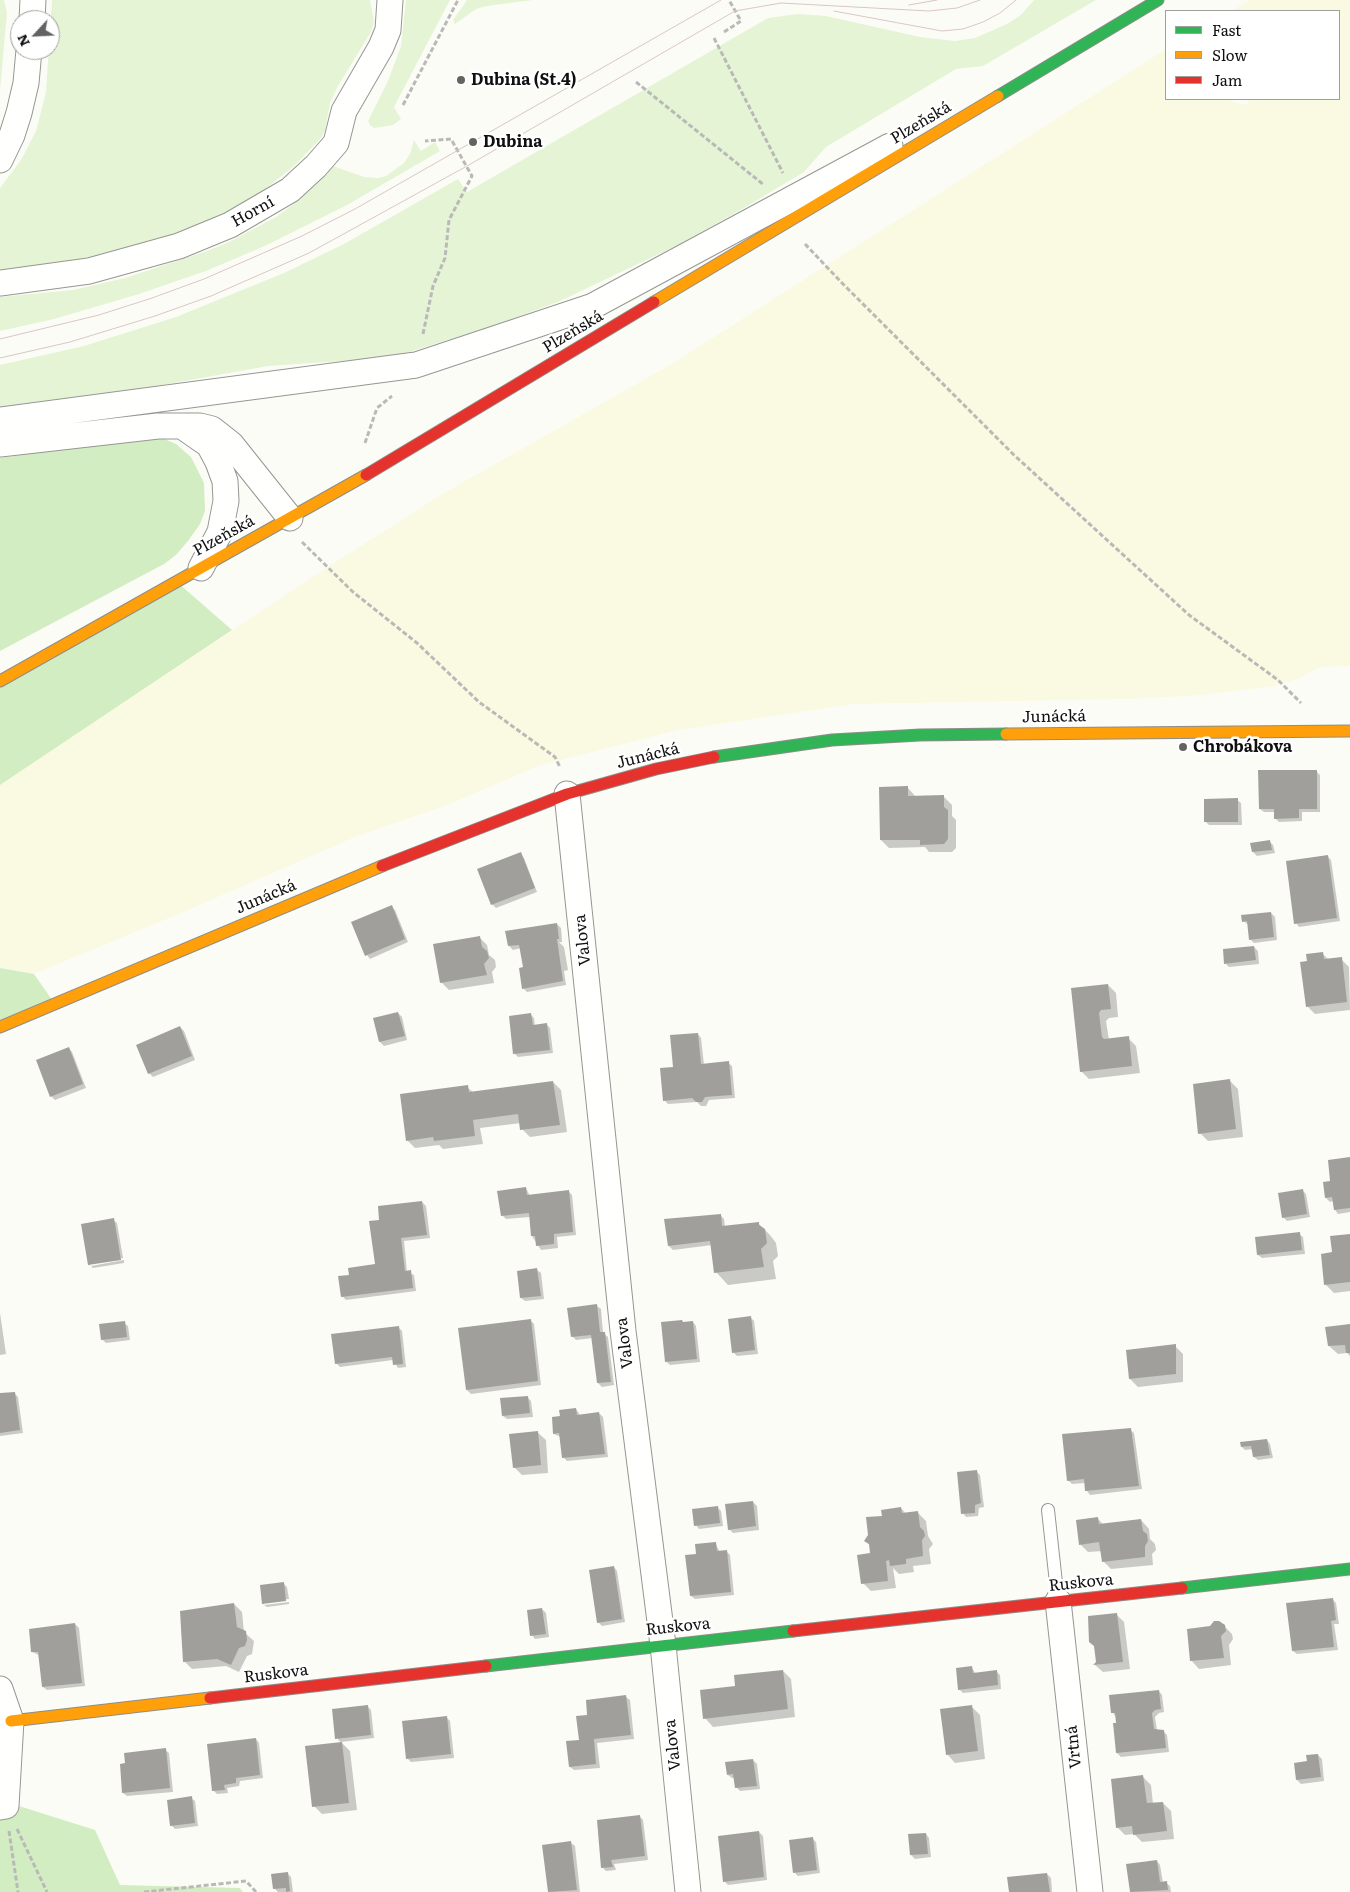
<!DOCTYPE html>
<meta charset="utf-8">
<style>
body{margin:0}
#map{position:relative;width:1350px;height:1892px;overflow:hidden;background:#fcfcf7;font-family:Literata,serif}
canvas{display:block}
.legend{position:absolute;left:1165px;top:10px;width:175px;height:90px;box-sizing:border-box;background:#fff;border:1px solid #9f9f9f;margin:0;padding:6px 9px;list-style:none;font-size:15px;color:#101010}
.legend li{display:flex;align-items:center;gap:10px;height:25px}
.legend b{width:25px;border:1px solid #9f9f9f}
.north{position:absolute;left:10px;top:10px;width:50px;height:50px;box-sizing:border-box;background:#fff;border:1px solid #9f9f9f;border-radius:50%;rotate:245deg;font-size:14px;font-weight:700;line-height:20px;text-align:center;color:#101010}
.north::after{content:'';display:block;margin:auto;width:18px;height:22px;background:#636361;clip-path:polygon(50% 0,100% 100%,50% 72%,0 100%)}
</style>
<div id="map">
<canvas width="1350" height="1892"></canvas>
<ul class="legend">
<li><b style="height:6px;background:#30b455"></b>Fast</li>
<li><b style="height:6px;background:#ff9f0a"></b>Slow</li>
<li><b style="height:6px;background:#e5322d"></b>Jam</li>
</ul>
<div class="north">N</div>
</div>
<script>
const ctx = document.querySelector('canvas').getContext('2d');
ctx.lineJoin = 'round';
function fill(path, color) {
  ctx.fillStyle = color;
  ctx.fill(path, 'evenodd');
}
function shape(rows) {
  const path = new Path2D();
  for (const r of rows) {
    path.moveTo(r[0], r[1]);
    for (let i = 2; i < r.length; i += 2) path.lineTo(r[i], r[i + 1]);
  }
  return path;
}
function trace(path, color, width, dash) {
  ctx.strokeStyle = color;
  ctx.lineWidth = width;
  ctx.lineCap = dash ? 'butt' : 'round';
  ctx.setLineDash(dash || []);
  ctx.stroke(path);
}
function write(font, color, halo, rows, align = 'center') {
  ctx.font = font + ' Literata,serif';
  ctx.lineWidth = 5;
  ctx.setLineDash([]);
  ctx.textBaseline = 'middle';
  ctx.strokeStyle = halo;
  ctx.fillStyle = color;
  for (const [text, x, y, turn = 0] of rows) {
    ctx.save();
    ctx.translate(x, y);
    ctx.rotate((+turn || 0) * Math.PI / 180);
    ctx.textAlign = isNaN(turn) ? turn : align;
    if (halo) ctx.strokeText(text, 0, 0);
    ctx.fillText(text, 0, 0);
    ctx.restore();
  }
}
const farmland = shape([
 [1250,0,1350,0,1350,666,1320,667,1300,678,1274,686,1202,695,1131,699,854,704,678,730,538,766,450,804,355,837,181,913,34,974,0,968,0,785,323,570,444,493,670,365,1166,49,1166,99,1230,99,1233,102,1244,105,1252,99,1339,99,1339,11,1231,11]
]);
const green = shape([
 [0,0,4,0,7,13,0,91],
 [52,0,370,0,374,22,371,32,338,86,330,103,325,130,321,138,294,166,254,198,229,212,143,246,80,262,0,274,0,188,21,160,36,131,46,92],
 [406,0,450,0,394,107,401,119,393,125,374,128,370,125,368,121,388,81,401,46],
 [467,0,533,0,487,6,476,9,455,24,453,20],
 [1034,0,1096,0,983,66,956,69,826,147,804,172,744,208,678,245,560,301,496,325,406,353,372,359,268,366,85,399,0,409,0,365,84,346,176,317,284,273,344,244,458,179,467,192,768,18,798,14,826,16,920,37,955,41,975,38,1007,24,1021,15],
 [414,140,421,151,435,142,440,151,349,204,267,245,206,271,139,294,54,319,0,331,0,297,73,290,125,278,207,251,229,242,276,217,299,200,333,166,364,177,378,178,386,176,404,163,410,154]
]);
const forest = shape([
 [162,438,176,444,191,457,204,483,205,511,200,524,188,541,176,555,164,564,0,651,0,458,121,441],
 [177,582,232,630,0,785,0,678],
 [0,968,34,974,55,1004,0,1027],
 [0,1800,95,1830,120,1885,240,1888,243,1892,0,1892]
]);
const shadow = shape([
 [1316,771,1320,775,1320,812,1302,812,1302,821,1279,822,1275,818,1275,812,1264,812,1260,809],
 [908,788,916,797,944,797,952,805,952,816,956,820,956,848,952,852,929,852,925,847,889,848,881,840],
 [1237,800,1241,803,1242,825,1209,825,1206,822],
 [1270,842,1273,845,1275,853,1257,856,1253,852],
 [520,854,524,858,537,892,496,908,492,904],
 [1327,856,1331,860,1340,921,1299,927,1296,923],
 [391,907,395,910,408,942,370,959,367,955],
 [1271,913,1275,917,1277,940,1254,943,1250,939,1249,925,1243,921],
 [557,924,561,928,562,942,559,942,564,947,568,970,564,971,566,985,527,992,523,988,524,968,521,948,513,950,509,946],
 [479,937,487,945,489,955,495,960,496,967,492,972,494,983,449,990,441,982],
 [1254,947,1258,951,1259,964,1229,967,1226,964],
 [1323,954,1329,960,1341,959,1349,967,1350,1010,1315,1014,1307,1006,1309,963],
 [1108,985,1116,993,1118,1017,1109,1018,1106,1021,1109,1040,1128,1038,1136,1046,1140,1073,1089,1079,1081,1071,1072,990],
 [398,1013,402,1017,407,1040,384,1046,380,1042,374,1019],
 [531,1015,534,1018,535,1026,547,1025,550,1028,553,1053,518,1057,514,1053],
 [180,1027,184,1031,195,1060,153,1077,149,1073],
 [698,1034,701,1038,704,1065,728,1063,732,1066,735,1098,709,1100,706,1106,701,1106,697,1102,668,1104,664,1100,674,1068],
 [68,1048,72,1052,86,1088,55,1100,51,1096],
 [1230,1081,1238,1089,1243,1137,1208,1141,1200,1133],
 [553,1082,561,1090,567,1132,530,1137,522,1129,521,1123,480,1128,483,1144,443,1149,439,1145,415,1148,407,1140,467,1087,474,1093],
 [1350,1158,1350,1212,1338,1214,1335,1210,1333,1201,1330,1202,1326,1198,1324,1183,1331,1182],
 [526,1188,530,1196,568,1191,572,1195,576,1235,557,1237,558,1248,541,1250,532,1236,530,1217,506,1219,502,1215],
 [1302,1190,1306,1194,1310,1217,1287,1221,1283,1217],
 [422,1202,426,1206,430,1238,404,1241,407,1272,414,1275,416,1291,346,1300,342,1296,376,1266,381,1221],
 [720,1215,724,1219,725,1227,758,1223,770,1235,776,1243,778,1256,773,1261,776,1279,728,1285,716,1272,712,1245,673,1250,669,1246,666,1220],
 [113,1220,117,1223,123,1258,90,1264,90,1266,89,1265],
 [1299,1234,1303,1237,1305,1254,1262,1258,1258,1255],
 [1350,1235,1350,1291,1334,1293,1326,1285,1333,1253],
 [124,1260,124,1263,93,1268,91,1266],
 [537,1270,541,1273,544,1299,525,1301,521,1298],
 [597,1306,601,1309,603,1333,608,1337,614,1385,602,1387,598,1383,593,1338,576,1340,572,1336],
 [0,1313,6,1354,0,1355],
 [750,1317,754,1321,758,1354,737,1356,733,1352],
 [530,1320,534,1324,541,1385,471,1394,467,1390,460,1330],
 [693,1322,696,1326,700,1362,670,1365,666,1361],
 [124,1323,128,1326,130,1340,106,1343,102,1339],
 [1350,1325,1350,1356,1347,1353,1338,1354,1329,1346],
 [398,1327,402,1331,406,1367,398,1368,393,1360,340,1367,336,1363],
 [1175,1346,1183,1354,1183,1382,1138,1387,1130,1379,1127,1352],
 [14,1393,18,1397,23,1433,0,1436,0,1395],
 [527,1397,531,1401,533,1417,507,1419,503,1416],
 [576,1409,580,1415,599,1413,603,1417,608,1457,567,1461,563,1457,561,1437,554,1434,561,1417],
 [1130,1430,1134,1433,1142,1489,1090,1495,1087,1491,1085,1483,1072,1484,1068,1480],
 [537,1432,546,1440,548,1473,522,1475,514,1467],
 [1267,1440,1270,1444,1273,1458,1258,1460,1254,1457,1253,1449,1245,1450,1242,1447],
 [977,1472,980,1475,984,1507,979,1508,978,1516,966,1517,963,1513],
 [753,1502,757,1506,759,1530,733,1533,729,1529],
 [717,1507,721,1511,723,1526,699,1529,696,1525],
 [901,1508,906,1514,918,1513,926,1521,928,1536,933,1544,929,1549,931,1564,913,1566,914,1572,899,1574,893,1568,896,1588,871,1591,863,1583,872,1554,871,1546,865,1541,883,1517],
 [1098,1519,1103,1524,1141,1520,1149,1529,1150,1539,1155,1544,1156,1550,1152,1554,1153,1565,1111,1569,1103,1561,1102,1551,1088,1552,1080,1544],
 [715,1543,720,1552,726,1551,730,1555,734,1595,695,1599,691,1596,697,1555],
 [614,1567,617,1571,625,1622,602,1626,598,1622],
 [284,1584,287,1587,289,1599,264,1602,264,1605,263,1603],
 [1332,1599,1336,1603,1339,1624,1334,1624,1338,1650,1297,1654,1293,1651],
 [289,1602,289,1604,267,1607,264,1605],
 [234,1604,242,1612,244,1632,254,1641,252,1654,247,1656,239,1672,226,1666,192,1669,184,1661,181,1626],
 [542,1609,546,1613,549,1637,535,1639,532,1635],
 [1116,1614,1124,1622,1130,1669,1103,1672,1095,1665,1097,1662,1094,1645],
 [75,1624,79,1628,85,1686,47,1690,43,1687,39,1655,32,1652],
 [1224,1626,1232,1634,1233,1639,1229,1645,1231,1665,1199,1669,1191,1660,1210,1627],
 [972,1668,976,1674,996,1671,1000,1675,1001,1689,963,1693,959,1689],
 [783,1671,791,1679,795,1717,713,1727,705,1718,737,1688],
 [1159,1691,1162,1695,1164,1712,1159,1713,1155,1717,1157,1730,1163,1731,1167,1735,1169,1752,1121,1757,1117,1753,1114,1725,1118,1724,1116,1717,1113,1713],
 [626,1697,630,1700,634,1739,597,1743,600,1768,574,1770,570,1767,588,1716],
 [367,1706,371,1710,374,1738,341,1742,350,1751,357,1810,322,1814,314,1806,341,1743,337,1738],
 [972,1707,980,1715,985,1759,955,1763,947,1754],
 [446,1717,450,1721,454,1758,411,1762,408,1759],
 [256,1739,259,1743,263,1778,240,1781,239,1786,227,1788,228,1793,217,1794,213,1790],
 [165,1750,169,1753,173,1792,127,1796,123,1793],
 [1318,1755,1322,1759,1324,1781,1301,1784,1297,1780,1308,1762],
 [753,1760,757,1764,760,1789,740,1791,736,1787,735,1778,732,1778,728,1775],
 [1143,1777,1151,1785,1153,1804,1163,1803,1171,1811,1174,1839,1142,1842,1134,1834,1125,1835,1117,1827],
 [191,1798,195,1801,198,1826,175,1829,171,1825],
 [639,1816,643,1820,648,1860,614,1864,616,1870,606,1871,603,1868],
 [759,1832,763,1836,767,1880,728,1885,724,1881],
 [926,1834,929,1838,931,1857,915,1859,911,1855],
 [812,1838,816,1842,820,1873,798,1876,795,1873],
 [571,1843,575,1846,580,1892,549,1892,543,1846],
 [1157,1861,1160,1865,1163,1883,1166,1883,1170,1886,1171,1892,1131,1892,1128,1865],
 [287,1873,291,1877,293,1892,278,1892,274,1888],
 [1047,1874,1051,1878,1052,1892,1010,1892]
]);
const building = shape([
 [1258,770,1317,770,1317,809,1299,809,1299,818,1274,819,1274,809,1259,809],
 [908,786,908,796,944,795,944,807,948,810,948,839,944,844,920,845,920,840,880,840,879,787],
 [1238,798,1238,822,1204,822,1204,799],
 [1270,840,1272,850,1252,852,1250,843],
 [521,852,535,888,491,905,477,869],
 [1328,855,1337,918,1294,924,1286,861],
 [392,905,405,939,365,956,351,922],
 [1271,912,1274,937,1249,940,1247,921,1242,922,1241,915],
 [557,923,559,939,557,939,563,981,522,989,519,968,523,967,519,945,508,946,505,931],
 [480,936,482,947,487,951,489,958,484,964,487,975,440,983,433,944],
 [1254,946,1256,960,1224,964,1223,949],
 [1323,952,1324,959,1342,957,1347,1002,1306,1007,1300,962,1307,961,1306,954],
 [1108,984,1111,1009,1101,1010,1099,1013,1102,1037,1104,1039,1129,1036,1132,1066,1080,1072,1071,988],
 [398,1012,405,1036,379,1042,373,1018],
 [531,1013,533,1025,547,1023,550,1050,513,1054,509,1016],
 [180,1026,192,1056,148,1074,136,1045],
 [698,1033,701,1064,729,1061,732,1095,705,1097,702,1102,696,1102,692,1098,663,1101,660,1068,673,1067,670,1035],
 [69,1047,83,1084,50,1097,36,1060],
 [1230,1079,1236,1129,1198,1134,1193,1084],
 [553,1081,560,1125,520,1130,518,1114,473,1120,475,1136,434,1141,433,1137,406,1141,400,1094,468,1085,469,1092],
 [1350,1157,1350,1208,1334,1210,1332,1197,1325,1198,1323,1182,1330,1181,1328,1160],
 [526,1187,527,1195,569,1190,573,1232,554,1234,554,1244,536,1246,535,1236,531,1236,529,1213,501,1216,497,1191],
 [1303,1189,1307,1214,1282,1218,1278,1193],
 [422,1201,427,1235,401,1238,405,1271,411,1270,413,1288,341,1297,338,1276,349,1275,348,1268,375,1264,369,1221,379,1220,378,1206],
 [721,1214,722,1226,759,1222,759,1225,765,1229,767,1243,761,1249,764,1267,714,1273,710,1241,668,1246,664,1219],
 [114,1218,121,1260,88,1265,81,1224],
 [1300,1232,1302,1250,1257,1255,1255,1237],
 [1350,1234,1350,1282,1324,1285,1321,1254,1332,1252,1330,1236],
 [537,1268,541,1296,520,1298,517,1271],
 [597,1304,600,1332,605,1332,611,1382,597,1383,591,1335,571,1337,567,1308],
 [751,1316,755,1350,732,1353,728,1319],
 [531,1319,538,1381,466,1390,458,1328],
 [682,1320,683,1322,693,1321,697,1359,665,1362,661,1322],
 [125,1321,127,1337,101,1340,99,1324],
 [1350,1324,1350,1353,1346,1353,1345,1345,1328,1346,1325,1327],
 [399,1326,403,1364,393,1365,392,1357,335,1364,331,1334],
 [1176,1344,1176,1374,1129,1379,1126,1350],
 [15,1392,20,1430,0,1433,0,1393],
 [528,1396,530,1413,502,1416,500,1398],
 [576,1408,577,1415,599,1412,605,1454,562,1458,559,1433,553,1434,552,1417,560,1416,559,1410],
 [1131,1428,1139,1486,1085,1491,1084,1479,1067,1481,1062,1434],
 [538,1431,541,1465,513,1468,509,1434],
 [1267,1439,1270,1455,1253,1457,1251,1446,1241,1447,1240,1442],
 [977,1470,981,1503,975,1505,975,1513,961,1514,957,1472],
 [753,1501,756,1526,728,1530,725,1504],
 [718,1506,720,1523,694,1526,692,1509],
 [901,1507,902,1513,918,1511,920,1527,924,1531,925,1536,922,1540,923,1556,906,1559,906,1564,890,1566,889,1560,886,1561,888,1581,861,1584,857,1555,870,1553,869,1544,864,1541,868,1535,866,1517,882,1516,881,1510],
 [1098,1517,1099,1524,1141,1519,1143,1531,1147,1534,1148,1541,1145,1546,1145,1557,1102,1562,1099,1542,1079,1545,1076,1520],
 [716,1542,717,1551,727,1550,731,1592,690,1596,685,1555,696,1554,695,1544],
 [614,1566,622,1619,597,1623,589,1570],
 [284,1582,286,1601,262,1604,260,1585],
 [1333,1598,1336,1620,1331,1621,1334,1647,1292,1651,1286,1603],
 [234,1603,237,1627,246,1631,247,1640,245,1646,239,1648,231,1665,217,1659,183,1662,180,1611],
 [542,1608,546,1634,530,1636,527,1610],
 [1117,1613,1123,1662,1093,1665,1096,1662,1094,1646,1089,1642,1088,1616],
 [1214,1621,1219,1621,1225,1625,1226,1631,1221,1636,1224,1658,1190,1661,1187,1629,1210,1626],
 [75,1623,82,1683,42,1687,38,1652,31,1652,29,1629],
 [972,1666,973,1673,997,1670,998,1685,958,1690,956,1668],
 [783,1670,788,1709,703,1719,700,1690,735,1686,734,1675],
 [1159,1690,1161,1709,1155,1710,1152,1713,1154,1729,1164,1730,1166,1748,1116,1753,1113,1723,1116,1723,1115,1713,1111,1713,1109,1695],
 [626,1695,631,1735,594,1739,596,1764,569,1767,566,1741,579,1740,576,1716,587,1715,586,1700],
 [368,1705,371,1735,335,1739,332,1709],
 [972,1705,978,1751,946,1755,940,1709],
 [447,1716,451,1754,406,1759,402,1721],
 [256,1738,260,1775,236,1778,236,1783,224,1785,225,1790,212,1791,207,1744],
 [342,1742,349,1803,312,1807,305,1746],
 [166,1748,170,1788,122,1793,120,1764,125,1763,124,1753],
 [1318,1754,1321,1777,1296,1780,1294,1763,1307,1761,1306,1755],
 [753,1759,757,1786,735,1788,733,1774,727,1775,725,1762],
 [1143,1775,1147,1803,1163,1802,1167,1831,1133,1835,1132,1826,1116,1828,1111,1779],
 [192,1796,195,1823,170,1826,167,1800],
 [640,1815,645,1856,611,1860,613,1867,601,1868,597,1820],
 [759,1831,764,1877,723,1882,718,1836],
 [926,1833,928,1854,910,1855,908,1834],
 [813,1837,817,1870,793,1873,789,1840],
 [571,1841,577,1890,548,1892,542,1845],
 [1157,1860,1160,1882,1167,1881,1168,1890,1130,1892,1126,1864],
 [288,1872,290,1891,286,1892,286,1888,273,1889,271,1874],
 [1047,1873,1050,1892,1009,1892,1007,1877]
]);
const path = shape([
 [724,32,741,21,729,0],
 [714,38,783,173],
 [636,82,764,185],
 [403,105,458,0],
 [805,244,842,283,1014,455,1189,615,1278,680,1301,703],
 [423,334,433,286,445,258,449,220,472,176,451,139,425,141],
 [365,443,377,408,392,396],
 [302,542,353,592,417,643,479,702,555,757,560,767],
 [17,1829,47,1892],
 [9,1831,18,1892],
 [144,1892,246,1881,256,1892]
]);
const lane = shape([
 [1048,1510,1058,1601]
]);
const street = shape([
 [32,20,33,0],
 [0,160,12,135,19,113,26,83,29,50],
 [0,283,89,271,179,246,230,225,290,190,316,166,336,143,344,111,381,47,388,30,390,0],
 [0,420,416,365,593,306,890,146],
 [186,429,209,445,218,462,225,481,226,501,220,532,201,568],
 [0,444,158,426,200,426,212,429,231,444,290,518],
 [567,794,623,1331,663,1645,688,1892],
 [1058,1601,1090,1892],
 [0,1689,11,1721,6,1806,0,1807]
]);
const fast = shape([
 [998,96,1158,0],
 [714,757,832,740,920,735,1006,734],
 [1182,1588,1350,1569],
 [486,1666,793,1631]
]);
const slow = shape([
 [654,302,998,96],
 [0,681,366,475],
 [1006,734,1350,731],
 [0,1027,382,866],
 [11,1721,210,1698]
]);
const jam = shape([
 [366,475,654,302],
 [382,866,567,794,656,769,714,757],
 [793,1631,1182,1588],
 [210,1698,486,1666]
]);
const tram = shape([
 [909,5,937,0],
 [834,11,942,31,963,29,983,22,1000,13,1016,0],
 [0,339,99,315,152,298,204,279,302,236,355,209,721,0],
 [0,358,70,342,155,316,211,296,309,253,467,166,735,11,781,3,929,11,957,8,980,0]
]);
const markers = [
 [461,80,5,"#636361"],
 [473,142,5,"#636361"],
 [1183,747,5,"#636361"]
];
const poiNames = [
 ["Dubina (St.4)",471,80],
 ["Dubina",483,142],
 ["Chrobákova",1193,747]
];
const streetNames = [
 ["Plzeňská",921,123,-31],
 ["Horní",253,212,-29],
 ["Plzeňská",573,332,-31],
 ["Plzeňská",224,536,-29],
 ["Junácká",1054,717,-1],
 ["Junácká",648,756,-14],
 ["Junácká",266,897,-23],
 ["Valova",583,940,-96],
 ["Valova",625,1343,-97],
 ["Ruskova",1081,1583,-6],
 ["Ruskova",678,1627,-6],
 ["Ruskova",276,1674,-7],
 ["Valova",673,1745,-96],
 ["Vrtná",1074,1747,-96]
];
fill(farmland, '#fafae2');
fill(green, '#e4f4d5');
fill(forest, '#d3edc2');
fill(shadow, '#0003');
fill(building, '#a09f9c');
trace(lane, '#969694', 14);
trace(street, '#969694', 27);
trace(fast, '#8d8d8b', 13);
trace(slow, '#8d8d8b', 13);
trace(jam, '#8d8d8b', 13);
trace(path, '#b9b9b8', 3, [5, 2.5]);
trace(lane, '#fffffe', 12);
trace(street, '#fffffe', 25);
trace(fast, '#30b455', 11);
trace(slow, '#ff9f0a', 11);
trace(jam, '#e5322d', 11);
trace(tram, '#dac6c4', 1);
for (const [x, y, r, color] of markers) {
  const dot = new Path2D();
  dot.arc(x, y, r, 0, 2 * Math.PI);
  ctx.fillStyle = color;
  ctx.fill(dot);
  trace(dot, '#fff', 2);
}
write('bold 16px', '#101010', '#fff', poiNames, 'left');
write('16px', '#101010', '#fff', streetNames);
</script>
